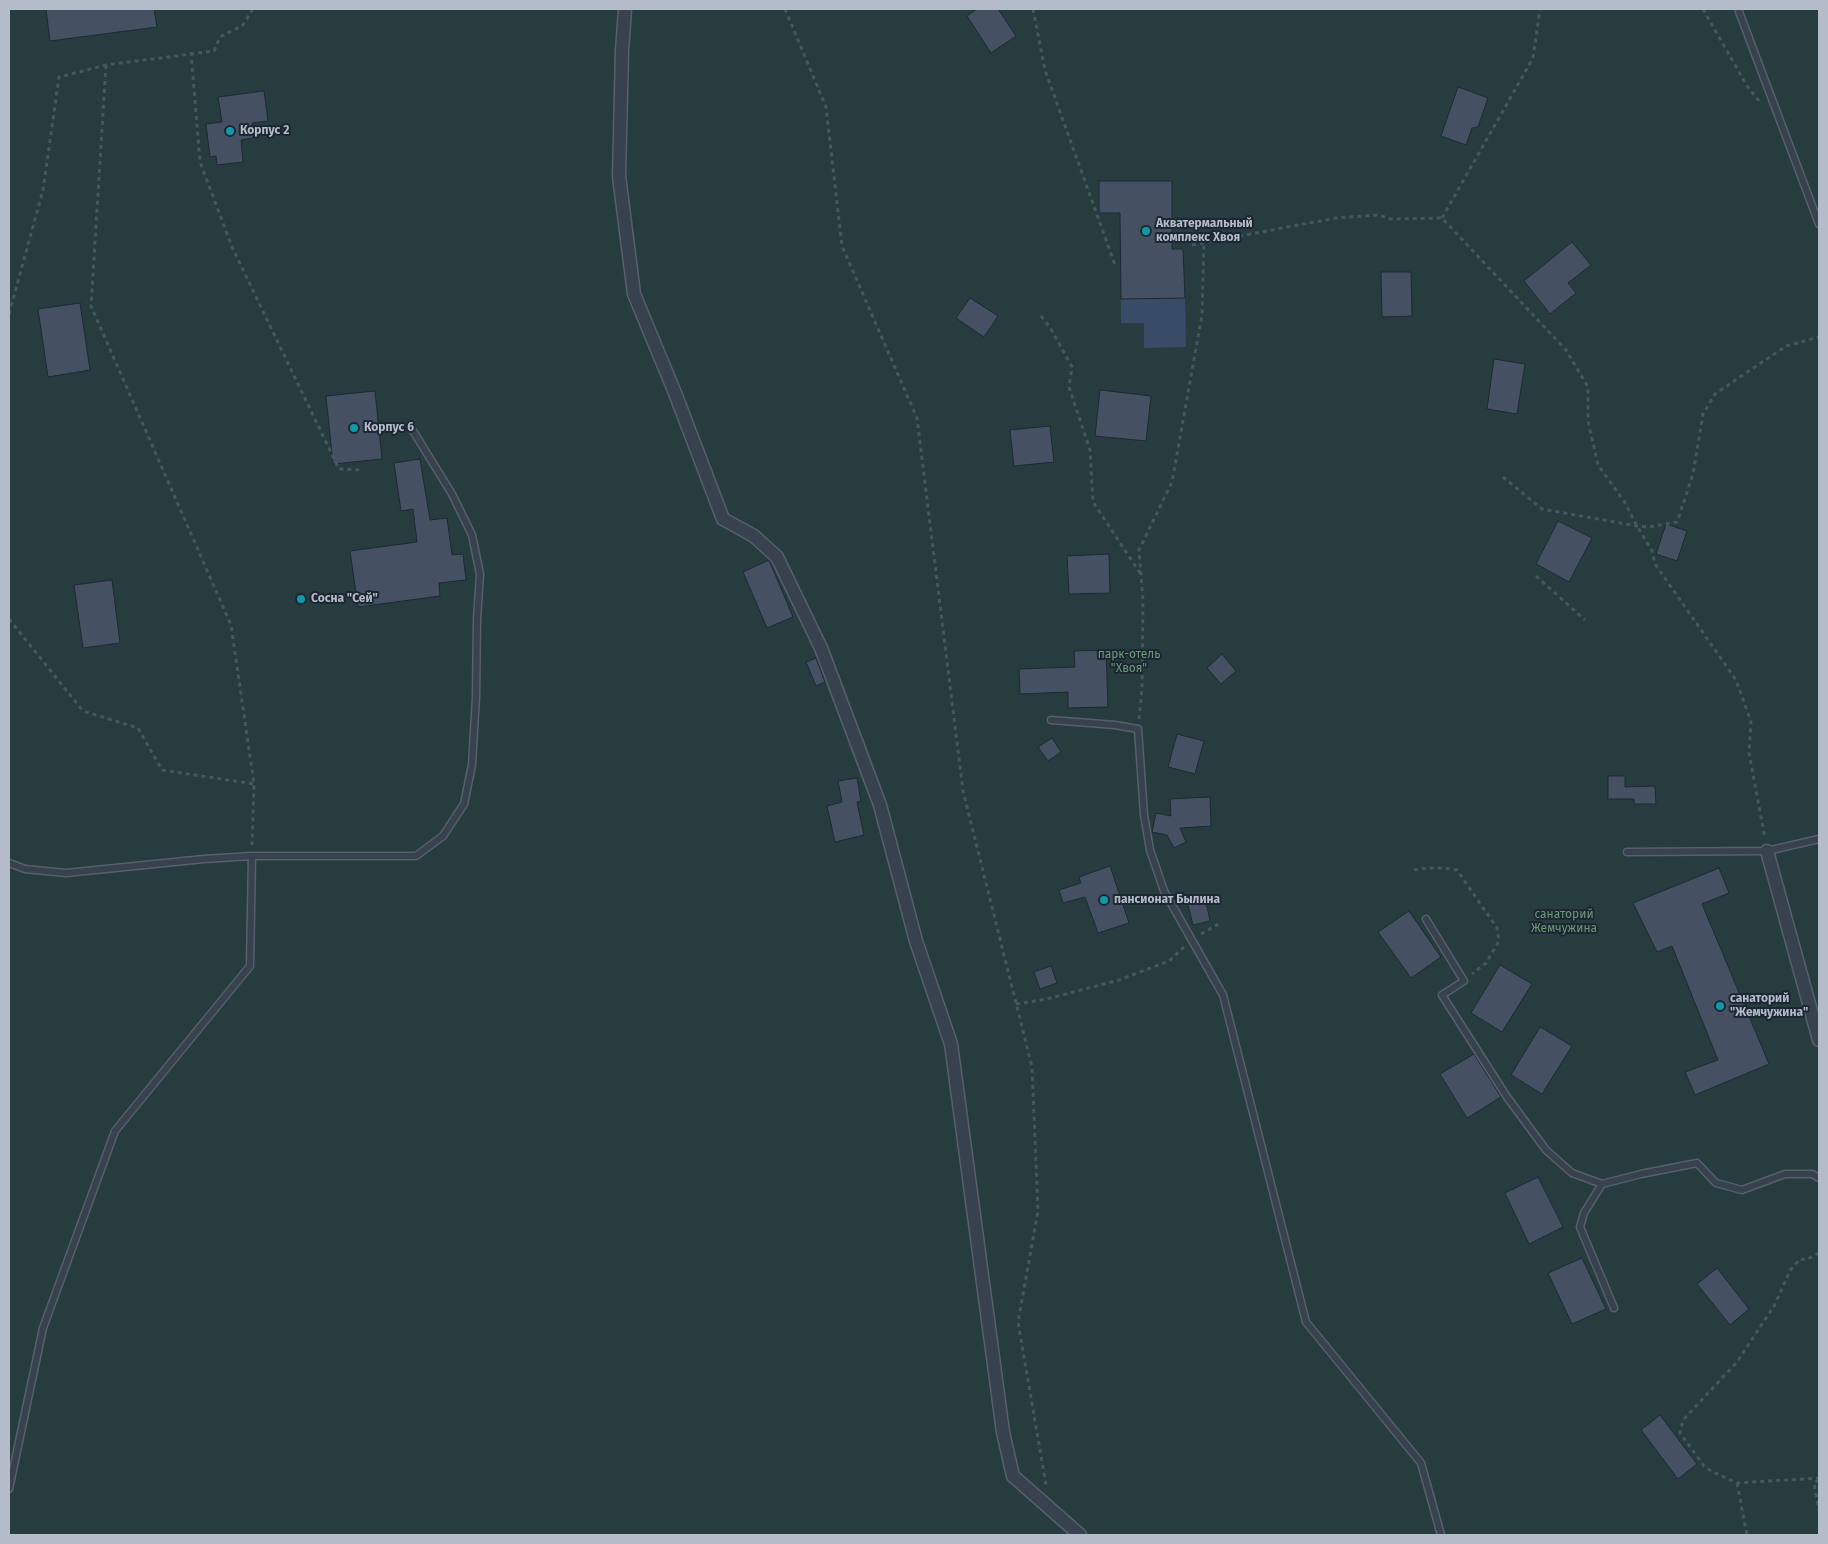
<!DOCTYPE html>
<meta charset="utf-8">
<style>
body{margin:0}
#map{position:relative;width:1828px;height:1544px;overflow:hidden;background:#242f3e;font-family:"Fira Sans",sans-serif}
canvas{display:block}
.frame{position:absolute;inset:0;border:10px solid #b4bcc9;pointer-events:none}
</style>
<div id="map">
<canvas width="1828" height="1544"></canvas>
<div class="frame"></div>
</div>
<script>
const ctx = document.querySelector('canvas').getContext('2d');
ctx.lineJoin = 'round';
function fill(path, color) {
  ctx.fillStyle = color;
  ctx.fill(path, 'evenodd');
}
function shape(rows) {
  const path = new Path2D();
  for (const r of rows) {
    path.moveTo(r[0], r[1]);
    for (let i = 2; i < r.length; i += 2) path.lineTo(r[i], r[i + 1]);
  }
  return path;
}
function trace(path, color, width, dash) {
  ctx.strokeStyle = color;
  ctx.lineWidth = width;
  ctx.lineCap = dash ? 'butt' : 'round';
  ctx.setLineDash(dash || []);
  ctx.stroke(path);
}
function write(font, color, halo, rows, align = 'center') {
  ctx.font = font + ' "Fira Sans",sans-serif';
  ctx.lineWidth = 4;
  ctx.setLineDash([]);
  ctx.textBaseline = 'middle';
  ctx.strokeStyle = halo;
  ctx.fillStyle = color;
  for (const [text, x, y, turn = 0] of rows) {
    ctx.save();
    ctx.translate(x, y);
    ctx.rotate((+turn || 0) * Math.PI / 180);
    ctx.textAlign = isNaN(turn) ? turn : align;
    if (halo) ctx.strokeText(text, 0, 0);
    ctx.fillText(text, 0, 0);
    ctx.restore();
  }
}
const green = shape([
 [9,9,1819,9,1819,1535,9,1535]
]);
const water = shape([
 [1185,298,1186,347,1144,348,1144,323,1121,323,1121,299]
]);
const building = shape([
 [46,9,154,9,157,27,50,41,46,9],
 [977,9,998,9,1016,36,991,53,967,16,977,9],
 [1458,87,1488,98,1478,127,1472,128,1466,145,1441,136,1458,87],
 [264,91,268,121,252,123,254,138,241,140,243,162,217,165,216,156,210,157,206,124,222,122,218,97,264,91],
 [1099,181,1172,181,1172,249,1183,249,1185,298,1121,299,1120,213,1099,213,1099,181],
 [1572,242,1591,265,1568,283,1576,293,1550,314,1524,281,1572,242],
 [1381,272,1411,272,1412,316,1382,317,1381,272],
 [970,298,998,316,984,337,956,318,970,298],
 [80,303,90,370,48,377,38,309,80,303],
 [1494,359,1525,364,1517,414,1487,409,1494,359],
 [1100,390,1151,396,1146,441,1095,436,1100,390],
 [375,391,382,459,333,464,326,396,375,391],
 [1050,426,1054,462,1014,466,1010,430,1050,426],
 [420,459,430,520,447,518,452,555,463,554,466,580,439,583,440,596,358,607,350,551,417,542,413,509,401,511,394,463,420,459],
 [1558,521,1592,538,1569,582,1536,564,1558,521],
 [1666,524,1687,531,1677,561,1656,554,1666,524],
 [1109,554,1110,593,1069,594,1067,556,1109,554],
 [769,560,793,617,767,628,743,572,769,560],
 [112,580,120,643,83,648,74,585,112,580],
 [1106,650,1108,707,1068,708,1068,692,1020,694,1019,669,1075,667,1074,651,1106,650],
 [1222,654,1236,671,1221,684,1207,668,1222,654],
 [816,658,825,682,816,686,806,662,816,658],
 [1177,734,1204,741,1195,774,1168,767,1177,734],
 [1052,738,1061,752,1048,761,1038,747,1052,738],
 [1608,776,1625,776,1625,787,1655,786,1656,804,1634,804,1634,799,1608,799,1608,776],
 [857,778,861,801,857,802,864,835,835,842,827,806,842,802,838,781,857,778],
 [1210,797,1211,826,1180,828,1186,842,1174,848,1167,835,1152,832,1156,813,1171,816,1170,799,1210,797],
 [1110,866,1129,923,1098,933,1085,897,1063,903,1059,890,1081,883,1079,877,1110,866],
 [1719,868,1729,893,1702,904,1769,1064,1695,1095,1685,1072,1718,1060,1672,946,1657,952,1633,903,1719,868],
 [1205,897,1210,921,1193,925,1187,901,1205,897],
 [1409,911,1441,957,1411,978,1378,932,1409,911],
 [1500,965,1532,984,1502,1032,1471,1013,1500,965],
 [1051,966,1057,983,1040,989,1034,972,1051,966],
 [1540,1027,1572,1046,1542,1094,1511,1075,1540,1027],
 [1474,1054,1501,1097,1467,1118,1440,1074,1474,1054],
 [1538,1177,1563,1227,1529,1244,1505,1193,1538,1177],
 [1582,1258,1606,1309,1572,1324,1548,1273,1582,1258],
 [1717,1268,1749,1309,1730,1325,1697,1284,1717,1268],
 [1660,1415,1697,1464,1678,1479,1641,1430,1660,1415]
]);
const path = shape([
 [785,9,826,107,842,246,917,418,963,791,1032,1067,1038,1211,1018,1322,1046,1485],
 [1033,9,1045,70,1115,265],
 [1703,9,1747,86,1760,102],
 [191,52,200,162,232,247,339,469,360,470],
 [106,65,91,306,231,625,254,784,252,845],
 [1442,218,1533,58,1540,9],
 [1192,245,1336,218,1378,215,1391,219,1442,218,1566,350,1588,387,1588,421,1598,465,1624,501,1637,526,1652,551,1655,564,1736,680,1751,722,1749,753,1765,838],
 [9,314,43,190,59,77,106,65,214,51,220,37,243,25,253,9],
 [1041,316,1051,329,1072,367,1069,387,1090,450,1093,502,1140,573],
 [1503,477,1542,509,1637,526,1648,527,1677,522,1693,474,1703,414,1715,394,1786,346,1819,337],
 [1536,576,1585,620],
 [9,619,83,711,138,728,162,770,254,784],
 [1139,719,1142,689,1143,600,1139,550,1172,482,1202,315,1204,243],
 [1414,870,1427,868,1444,868,1457,870,1497,928,1499,941,1486,963,1472,974],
 [1201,934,1222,922],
 [1016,1004,1047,999,1119,980,1169,961,1184,947],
 [1819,1253,1806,1260,1800,1259,1791,1269,1774,1306,1737,1362,1683,1420,1680,1433,1704,1466,1711,1471,1737,1483,1819,1478],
 [1819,1480,1814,1483,1819,1510],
 [1737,1483,1747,1535]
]);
const lane = shape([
 [1738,9,1819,224],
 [1051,720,1115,725,1138,729,1144,815,1150,850,1164,891,1223,995,1306,1322,1421,1463,1441,1535],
 [1627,852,1767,851,1819,839],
 [9,863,25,869,66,873,204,859,252,856,416,856,443,836,464,804,472,765,476,697,477,619,480,574,472,535,452,494,410,426],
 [1426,919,1464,981,1442,995,1507,1097,1546,1150,1572,1173,1602,1184,1641,1174,1697,1163,1716,1183,1742,1190,1785,1174,1812,1174,1819,1178],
 [1602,1184,1584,1213,1580,1227,1614,1308],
 [9,1489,43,1328,115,1131,250,966,252,856]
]);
const street = shape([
 [625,9,622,51,619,176,634,294,675,393,723,519,754,536,777,557,821,648,880,805,916,941,951,1044,1003,1432,1013,1476,1080,1535],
 [1767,851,1819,1040]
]);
const markers = [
 [230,131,5,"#0f9aa8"],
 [1146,231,5,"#0f9aa8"],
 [354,428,5,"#0f9aa8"],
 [301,599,5,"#0f9aa8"],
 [1104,900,5,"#0f9aa8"],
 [1720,1006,5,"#0f9aa8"]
];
const poiNames = [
 ["Корпус 2",240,131],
 ["Акватермальный",1156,224],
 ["комплекс Хвоя",1156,238],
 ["Корпус 6",364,428],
 ["Сосна \"Сей\"",311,599],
 ["пансионат Былина",1114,900],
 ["санаторий",1730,999],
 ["\"Жемчужина\"",1730,1013]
];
const parkNames = [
 ["парк-отель",1129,655],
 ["\"Хвоя\"",1129,669],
 ["санаторий",1564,915],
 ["Жемчужина",1564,929]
];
fill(green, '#263c3f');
fill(water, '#394c67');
fill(building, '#455162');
trace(building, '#1f2835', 1);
trace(lane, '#565f6c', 9);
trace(street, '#565f6c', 15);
trace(path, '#44595c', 3, [4, 4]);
trace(lane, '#38414e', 6);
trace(street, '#38414e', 12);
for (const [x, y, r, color] of markers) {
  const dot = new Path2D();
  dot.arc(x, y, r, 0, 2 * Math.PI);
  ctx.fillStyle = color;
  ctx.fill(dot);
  trace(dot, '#1d2633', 2);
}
write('bold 12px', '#b4bcc9', '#1d2633', poiNames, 'left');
write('12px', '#6b9a76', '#1d2633', parkNames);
</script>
